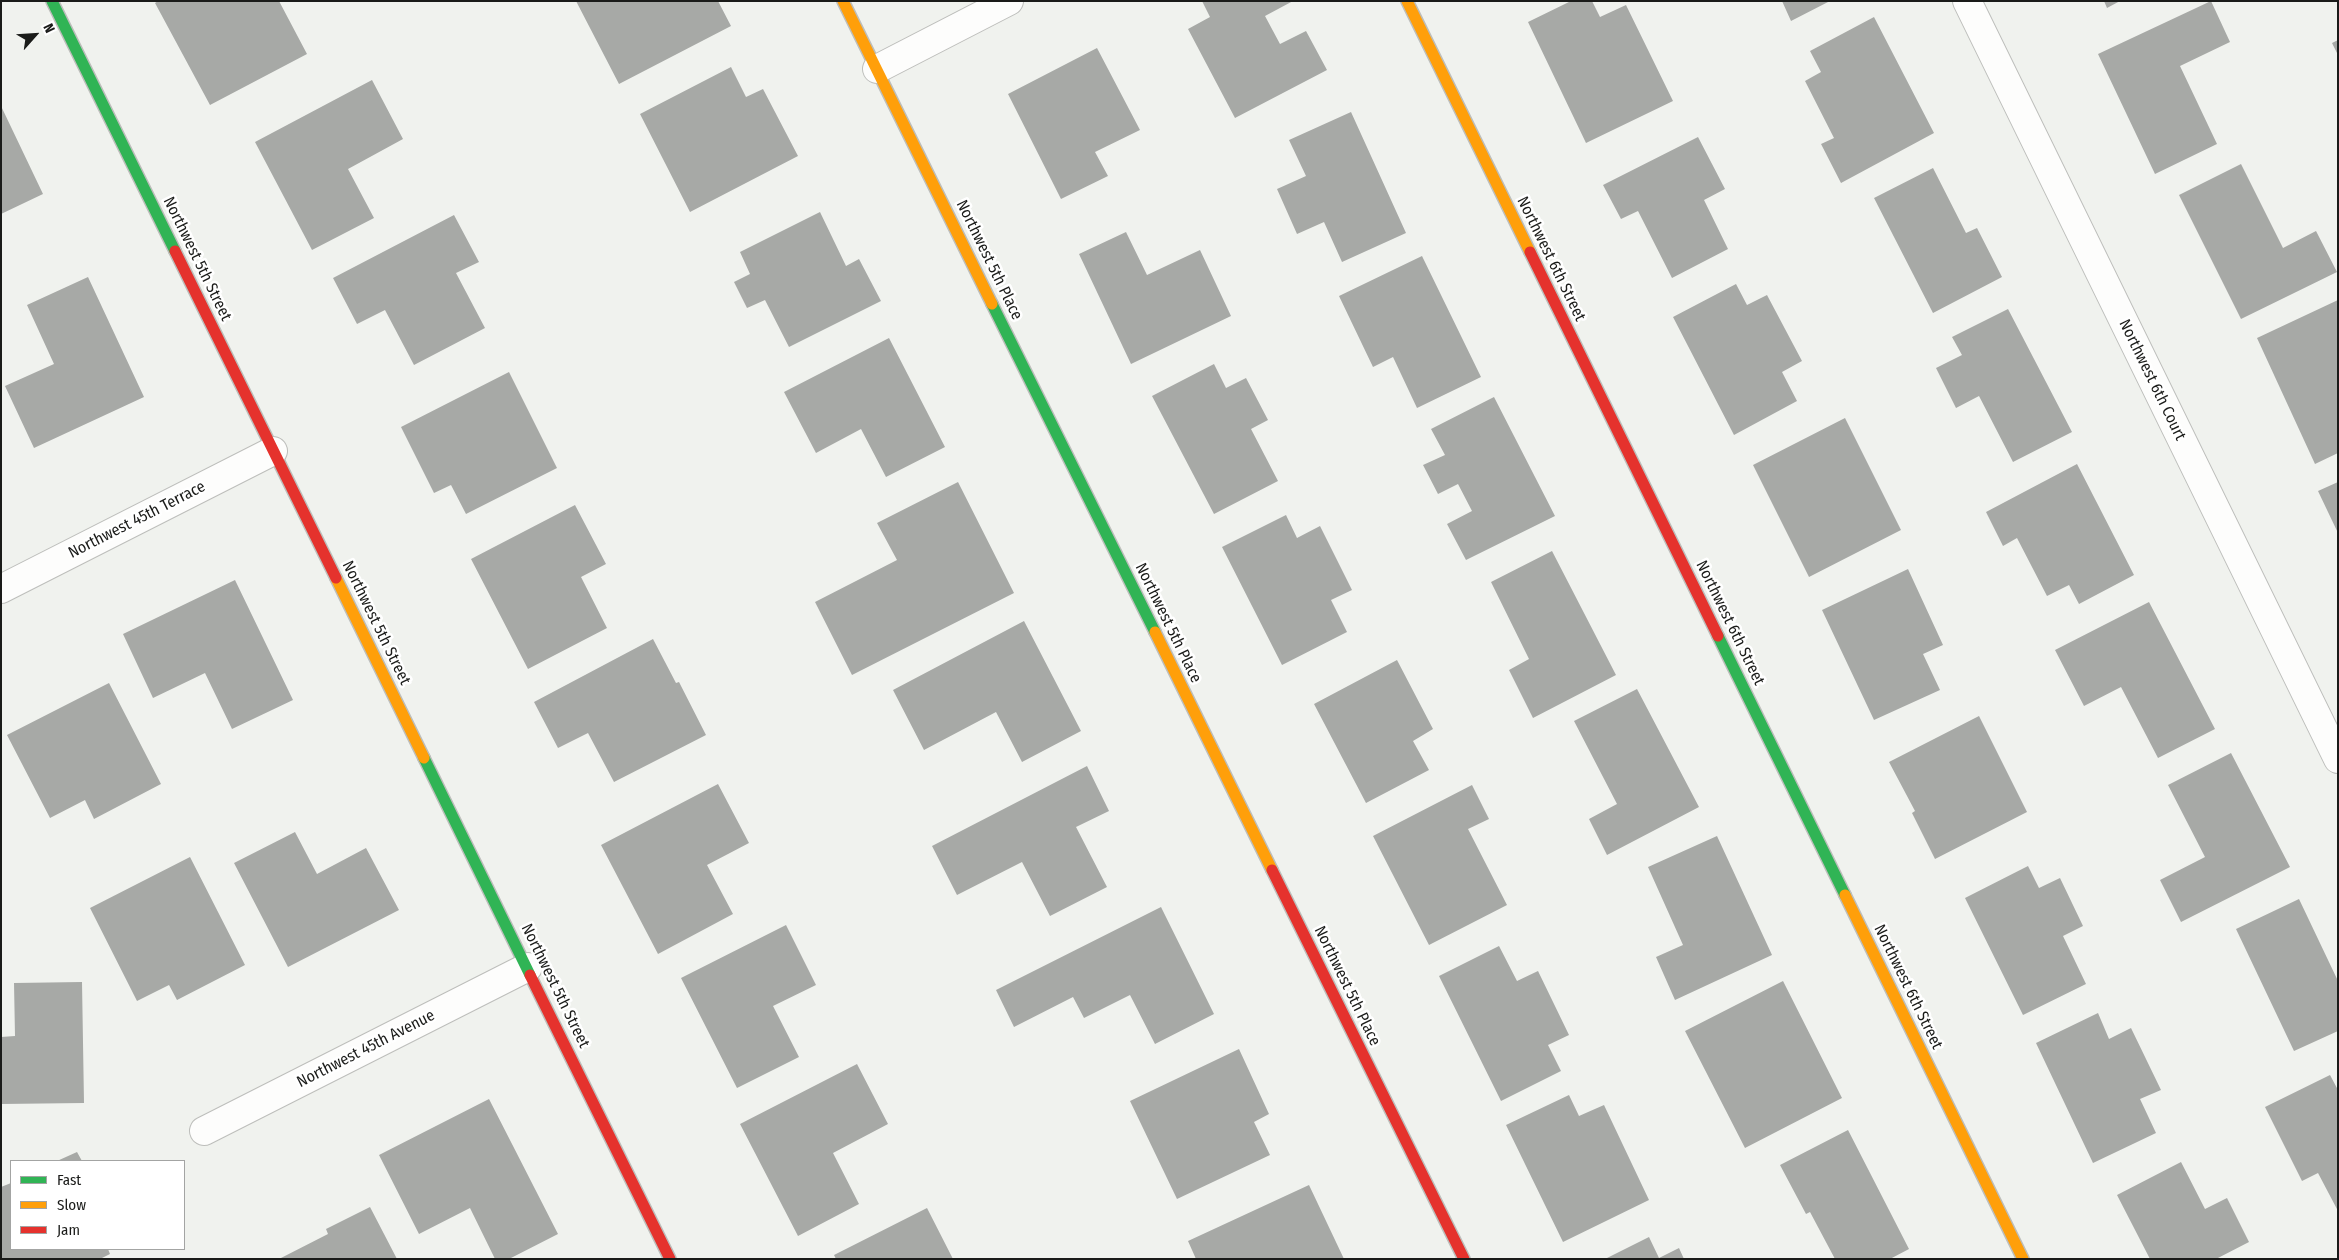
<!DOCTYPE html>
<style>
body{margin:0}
#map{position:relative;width:2339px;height:1260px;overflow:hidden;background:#f0f2ee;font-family:"Fira Sans Condensed",sans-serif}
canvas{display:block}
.frame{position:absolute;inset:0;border:2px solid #1a1b19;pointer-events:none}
.legend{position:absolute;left:10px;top:1160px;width:175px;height:90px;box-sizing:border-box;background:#fff;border:1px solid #a3a4a3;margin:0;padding:6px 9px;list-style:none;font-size:15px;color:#1a1b19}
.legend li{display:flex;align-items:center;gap:10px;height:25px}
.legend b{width:25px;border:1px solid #a3a4a3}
.north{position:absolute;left:10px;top:10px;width:50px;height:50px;-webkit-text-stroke:4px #fff;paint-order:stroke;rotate:64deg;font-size:14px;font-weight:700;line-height:20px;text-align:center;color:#1a1b19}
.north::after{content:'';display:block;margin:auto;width:18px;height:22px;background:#1a1b19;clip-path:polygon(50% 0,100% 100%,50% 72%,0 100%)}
</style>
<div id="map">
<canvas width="2339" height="1260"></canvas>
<div class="frame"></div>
<ul class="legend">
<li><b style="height:6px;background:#30b455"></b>Fast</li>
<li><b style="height:6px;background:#ff9f0a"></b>Slow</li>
<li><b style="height:6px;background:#e5322d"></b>Jam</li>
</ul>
<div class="north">N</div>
</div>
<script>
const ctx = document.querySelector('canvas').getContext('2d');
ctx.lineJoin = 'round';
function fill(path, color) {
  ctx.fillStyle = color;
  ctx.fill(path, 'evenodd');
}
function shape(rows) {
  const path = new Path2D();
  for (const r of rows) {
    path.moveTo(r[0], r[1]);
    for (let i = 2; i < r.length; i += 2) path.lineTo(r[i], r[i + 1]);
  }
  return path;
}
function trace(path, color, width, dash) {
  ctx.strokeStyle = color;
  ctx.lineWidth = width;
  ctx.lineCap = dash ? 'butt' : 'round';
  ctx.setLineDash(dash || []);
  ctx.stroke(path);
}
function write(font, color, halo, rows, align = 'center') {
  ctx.font = font + ' "Fira Sans Condensed",sans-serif';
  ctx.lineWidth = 5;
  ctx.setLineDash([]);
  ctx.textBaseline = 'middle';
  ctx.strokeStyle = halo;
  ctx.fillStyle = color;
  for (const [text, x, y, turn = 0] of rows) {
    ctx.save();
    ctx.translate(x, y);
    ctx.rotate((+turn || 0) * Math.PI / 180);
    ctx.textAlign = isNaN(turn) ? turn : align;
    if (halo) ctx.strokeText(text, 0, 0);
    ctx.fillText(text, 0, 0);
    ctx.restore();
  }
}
const building = shape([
 [158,1,279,1,307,54,210,105,155,3],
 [576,1,718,1,731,26,619,84],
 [1202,1,1293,1,1265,16,1280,44,1306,31,1327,70,1235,118,1188,29,1210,17],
 [1571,1,1592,1,1600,17,1626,5,1673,101,1586,143,1528,22],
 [1782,1,1830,1,1791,21],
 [2104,1,2120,1,2107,8],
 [2211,1,2230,42,2180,66,2217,144,2155,174,2098,54],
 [1874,17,1934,133,1841,183,1821,144,1834,138,1805,81,1821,72,1810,51],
 [2338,40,2338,55,2332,43],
 [1097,48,1140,130,1095,152,1108,176,1061,199,1008,94],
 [731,67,746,97,763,89,798,156,690,212,640,114],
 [372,80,403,139,348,169,374,218,312,250,255,142],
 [1,106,43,194,1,214],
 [1351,112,1406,233,1342,262,1324,222,1297,234,1277,189,1306,176,1289,140],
 [1698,137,1725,189,1704,200,1728,249,1672,278,1638,211,1621,219,1603,185],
 [2241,164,2283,248,2316,231,2337,272,2241,319,2179,195],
 [1933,168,1966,233,1977,228,2002,277,1933,313,1874,198],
 [820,212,846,266,859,259,881,301,789,347,765,300,747,308,734,282,750,274,740,252],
 [454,215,479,262,456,273,485,328,414,365,385,310,357,324,333,278],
 [1126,232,1147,275,1200,250,1231,316,1131,364,1079,254],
 [1422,256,1481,377,1417,408,1393,357,1373,367,1339,296],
 [88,277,144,397,34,448,5,386,54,364,27,305],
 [1736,284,1747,305,1767,295,1802,361,1782,372,1797,401,1734,435,1673,317],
 [2338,300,2338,453,2315,464,2257,338],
 [2008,309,2072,432,2013,462,1979,396,1956,408,1936,368,1962,355,1952,337],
 [889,338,945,447,886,477,861,429,816,453,784,392],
 [1214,364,1226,388,1246,378,1268,420,1251,429,1278,481,1214,514,1152,396],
 [509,372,557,468,466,514,451,485,434,493,401,427],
 [1494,397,1555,516,1466,560,1447,524,1472,511,1458,484,1438,494,1423,465,1445,455,1431,429],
 [1845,418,1901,530,1809,577,1753,465],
 [2077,464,2134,575,2079,604,2069,585,2047,596,2017,538,2003,546,1986,512],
 [958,482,1014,593,852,675,815,602,897,560,877,523],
 [2338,482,2338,533,2318,491],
 [575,505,606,564,581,577,607,628,528,669,471,559],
 [1286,515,1297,538,1320,526,1352,590,1331,600,1347,632,1282,665,1222,547],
 [1552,551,1616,675,1533,718,1509,670,1529,659,1491,582],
 [1908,569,1943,645,1923,654,1940,690,1874,720,1822,610],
 [235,580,293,700,232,729,205,673,153,698,123,634],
 [2149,602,2215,729,2158,758,2121,687,2084,706,2055,650],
 [1024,621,1081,731,1022,762,996,712,924,750,893,690],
 [653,639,676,683,679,682,706,735,614,782,588,733,558,748,534,702],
 [1397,660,1433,729,1413,741,1429,770,1366,803,1314,704],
 [109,683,161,784,94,819,85,800,50,818,7,735],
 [1637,689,1699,807,1607,855,1589,819,1617,804,1574,721],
 [1979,716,2027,812,1935,859,1912,813,1915,811,1889,762],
 [2231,753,2290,867,2181,922,2160,880,2205,857,2168,785],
 [1087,766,1109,811,1076,827,1107,887,1050,916,1022,862,957,895,932,846],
 [718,784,749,843,707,865,733,914,658,954,601,845],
 [1472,785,1489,819,1468,829,1507,905,1429,945,1373,836],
 [295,832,317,874,366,848,399,910,288,967,234,863],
 [1717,836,1772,955,1675,1000,1656,957,1683,945,1648,867],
 [190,857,245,965,177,1000,169,985,137,1001,90,908],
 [2028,866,2039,888,2060,878,2083,926,2063,936,2086,984,2023,1015,1965,898],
 [2299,899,2338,981,2338,1031,2294,1051,2236,929],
 [1161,907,1214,1014,1155,1044,1130,995,1084,1018,1073,997,1014,1027,996,990],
 [786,925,816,985,773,1006,799,1057,737,1088,681,978],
 [1499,946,1517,981,1538,971,1569,1035,1548,1045,1561,1071,1501,1101,1439,976],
 [1783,981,1842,1098,1745,1148,1685,1031],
 [82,982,84,1103,1,1104,1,1037,15,1036,14,983],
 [2098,1013,2109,1039,2131,1028,2161,1090,2140,1099,2156,1133,2093,1163,2036,1043],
 [1239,1049,1269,1114,1254,1122,1270,1155,1177,1199,1130,1101],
 [857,1064,888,1124,833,1153,859,1204,798,1236,740,1124],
 [2330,1075,2338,1090,2338,1211,2318,1173,2302,1181,2265,1107],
 [1569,1095,1579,1116,1604,1105,1649,1200,1563,1242,1506,1125],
 [489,1099,558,1234,509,1259,495,1259,470,1208,419,1234,379,1155],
 [1848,1130,1909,1249,1890,1259,1835,1259,1810,1212,1806,1214,1780,1165],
 [77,1152,82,1161,57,1161],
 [2181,1162,2205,1209,2227,1198,2249,1242,2216,1259,2150,1259,2117,1195],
 [11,1183,11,1249,108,1249,110,1254,100,1259,1,1259,1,1187],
 [1309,1185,1344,1259,1196,1259,1188,1241],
 [370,1207,397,1259,279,1259,328,1234,326,1229],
 [927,1208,953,1259,836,1259,834,1255],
 [1649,1237,1659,1258,1679,1248,1684,1259,1605,1259]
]);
const street = shape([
 [1967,1,2338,759],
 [877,69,1009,1],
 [1,589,273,451],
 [204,1131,528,967]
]);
const fast = shape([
 [52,1,175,251],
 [992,304,1155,632],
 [1718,636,1845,895],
 [424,758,530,975]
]);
const slow = shape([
 [843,1,992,304],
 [1407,1,1530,252],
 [336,578,424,758],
 [1155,632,1272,870],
 [1845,895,2023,1259]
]);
const jam = shape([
 [175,251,336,578],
 [1530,252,1718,636],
 [1272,870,1464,1259],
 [530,975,670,1259]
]);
const streetNames = [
 ["Northwest 5th Street",197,259,64],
 ["Northwest 6th Street",1551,259,64],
 ["Northwest 5th Place",989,260,64],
 ["Northwest 6th Court",2152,380,64],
 ["Northwest 45th Terrace",137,520,-27],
 ["Northwest 5th Street",376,623,64],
 ["Northwest 5th Place",1168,623,64],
 ["Northwest 6th Street",1730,623,64],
 ["Northwest 5th Street",555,986,64],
 ["Northwest 5th Place",1347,986,64],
 ["Northwest 6th Street",1908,987,64],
 ["Northwest 45th Avenue",366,1049,-27]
];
fill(building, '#a7a9a6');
trace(street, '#bdbebb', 30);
trace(fast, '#bdbebb', 14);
trace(slow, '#bdbebb', 14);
trace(jam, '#bdbebb', 14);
trace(street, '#fdfdfc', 28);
trace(fast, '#30b455', 11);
trace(slow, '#ff9f0a', 11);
trace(jam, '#e5322d', 11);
write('16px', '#1a1b19', '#fff', streetNames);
</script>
